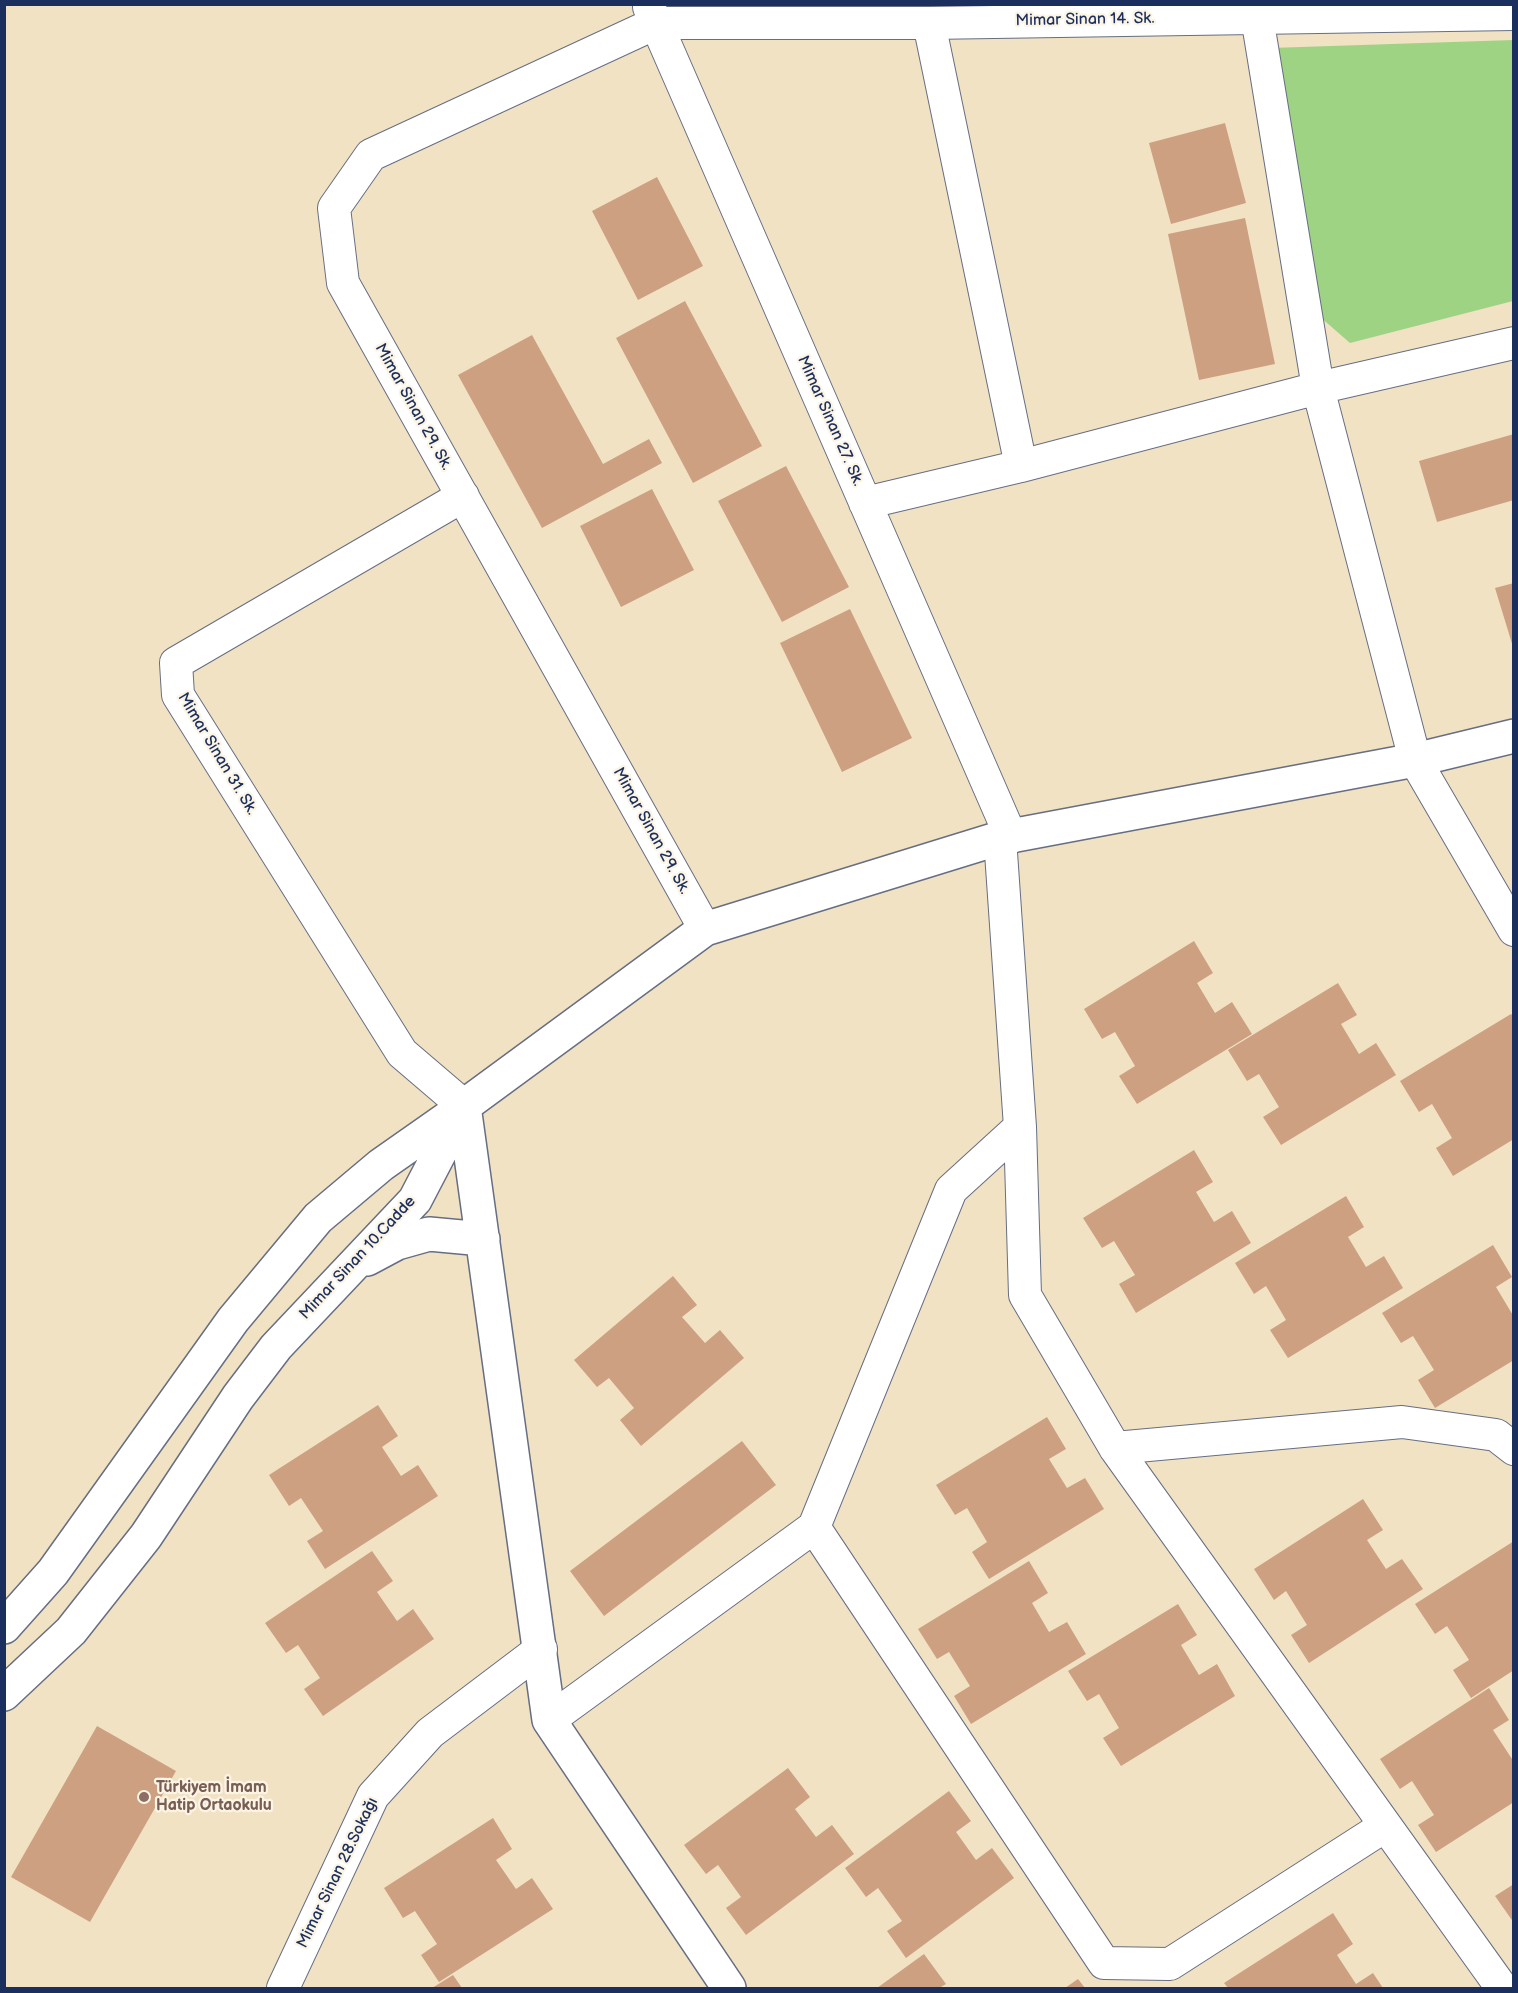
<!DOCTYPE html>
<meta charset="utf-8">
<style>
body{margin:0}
#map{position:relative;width:1518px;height:1993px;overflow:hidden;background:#f1e2c4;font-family:"Balsamiq Sans",sans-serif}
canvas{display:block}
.frame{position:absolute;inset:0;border:6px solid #1b2f5e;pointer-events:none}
</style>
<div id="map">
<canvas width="1518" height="1993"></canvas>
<div class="frame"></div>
</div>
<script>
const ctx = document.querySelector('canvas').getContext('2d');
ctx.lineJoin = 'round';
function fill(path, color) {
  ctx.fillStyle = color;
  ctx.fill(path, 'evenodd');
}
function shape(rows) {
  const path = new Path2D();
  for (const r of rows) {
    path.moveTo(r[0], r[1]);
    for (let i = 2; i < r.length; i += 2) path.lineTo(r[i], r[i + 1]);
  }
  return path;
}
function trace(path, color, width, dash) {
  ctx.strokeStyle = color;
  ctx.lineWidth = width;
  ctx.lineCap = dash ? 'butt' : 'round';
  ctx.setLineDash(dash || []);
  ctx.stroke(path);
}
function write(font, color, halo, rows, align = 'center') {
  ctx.font = font + ' "Balsamiq Sans",sans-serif';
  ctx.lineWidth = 4.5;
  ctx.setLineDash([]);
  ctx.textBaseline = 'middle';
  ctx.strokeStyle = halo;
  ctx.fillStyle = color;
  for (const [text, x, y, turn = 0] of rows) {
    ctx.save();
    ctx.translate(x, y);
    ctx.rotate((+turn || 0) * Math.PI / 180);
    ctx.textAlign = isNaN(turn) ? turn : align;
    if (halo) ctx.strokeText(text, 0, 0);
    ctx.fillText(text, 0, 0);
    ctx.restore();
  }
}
const green = shape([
 [1513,40,1513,301,1350,343,1319,316,1270,48]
]);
const building = shape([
 [1225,123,1246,203,1171,224,1149,143],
 [657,177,703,266,638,300,592,211],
 [1245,218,1275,364,1199,380,1168,234],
 [685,301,762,446,693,483,616,338],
 [532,335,603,464,649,439,662,463,542,528,458,375],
 [1514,434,1514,500,1437,522,1419,461],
 [786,466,849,587,782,622,718,501],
 [652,489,694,570,621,607,580,526],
 [1514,583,1514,647,1513,647,1495,588],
 [850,609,912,738,842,772,780,643],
 [1194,941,1213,973,1197,983,1215,1013,1232,1002,1252,1034,1137,1104,1119,1076,1135,1066,1115,1032,1102,1039,1084,1009],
 [1338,983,1357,1015,1341,1024,1359,1054,1376,1043,1396,1075,1281,1145,1263,1117,1279,1107,1259,1074,1247,1081,1228,1050],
 [1511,1014,1514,1017,1514,1139,1453,1176,1436,1148,1452,1138,1432,1104,1419,1112,1400,1081],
 [1194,1150,1213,1182,1196,1192,1214,1222,1232,1211,1251,1243,1136,1313,1119,1284,1135,1275,1114,1241,1102,1248,1083,1218],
 [1346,1196,1364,1227,1348,1237,1366,1267,1384,1256,1403,1288,1288,1358,1270,1330,1286,1320,1266,1286,1254,1294,1235,1263],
 [1493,1245,1512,1277,1496,1287,1514,1317,1514,1360,1435,1408,1418,1380,1434,1370,1413,1336,1401,1343,1382,1313],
 [673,1276,697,1305,682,1317,705,1343,720,1330,744,1358,641,1446,620,1420,634,1408,609,1378,597,1387,574,1360],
 [378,1405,398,1436,382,1447,401,1476,418,1465,438,1496,325,1569,307,1541,323,1531,301,1498,289,1506,269,1475],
 [1047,1417,1066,1449,1049,1459,1067,1488,1085,1478,1104,1509,989,1579,972,1552,987,1542,967,1508,955,1515,936,1485],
 [742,1441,776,1485,604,1616,570,1571],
 [1363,1499,1383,1530,1367,1540,1386,1569,1402,1559,1423,1589,1309,1663,1291,1635,1307,1625,1286,1591,1274,1600,1254,1569],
 [1514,1541,1514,1670,1471,1698,1453,1670,1469,1660,1447,1626,1435,1634,1415,1604],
 [372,1551,393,1581,377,1592,397,1621,413,1609,434,1639,323,1716,304,1689,320,1678,298,1645,286,1653,265,1623],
 [1029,1561,1048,1593,1032,1603,1049,1632,1067,1622,1086,1654,971,1724,954,1696,970,1686,949,1652,937,1659,918,1629],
 [1178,1604,1197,1635,1181,1645,1199,1675,1217,1664,1235,1696,1121,1766,1103,1738,1119,1728,1099,1694,1087,1701,1068,1671],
 [1489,1688,1509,1720,1493,1730,1512,1759,1514,1758,1514,1802,1436,1852,1418,1825,1434,1815,1412,1781,1400,1789,1380,1759],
 [97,1726,176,1771,90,1922,11,1877],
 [788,1768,810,1797,795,1809,816,1837,832,1825,854,1854,746,1935,726,1908,741,1897,718,1865,706,1874,684,1845],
 [949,1791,971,1821,956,1832,976,1860,992,1848,1014,1878,906,1958,887,1931,902,1921,878,1888,866,1897,845,1868],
 [493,1818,512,1849,496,1860,516,1889,532,1878,553,1909,439,1982,421,1955,437,1944,415,1911,403,1918,384,1888],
 [1514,1884,1514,1923,1495,1896],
 [1333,1913,1353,1944,1337,1955,1356,1984,1373,1973,1383,1988,1228,1988,1224,1983],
 [924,1954,946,1984,939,1988,877,1988],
 [453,1975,462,1988,432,1988],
 [1078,1979,1085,1988,1065,1988]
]);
const minor = shape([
 [649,7,1011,837],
 [1257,17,1318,388,1415,760,1514,930],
 [929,23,1021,466],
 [463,496,176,663,178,695,402,1053,464,1106],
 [865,503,1021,466,1318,388,1514,343],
 [1000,838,1020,1127,1025,1295,1115,1448,1502,1988],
 [705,929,343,283,334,208,371,155,656,23,929,23,1514,14],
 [1115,1448,1402,1422,1496,1435,1514,1449],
 [814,1527,1104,1963,1170,1964,1385,1826],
 [549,1720,814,1527,951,1190,1020,1127],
 [283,1988,373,1796,430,1733,541,1649]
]);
const tertiary = shape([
 [367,1259,397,1243,429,1234,483,1239],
 [4,1627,53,1572,233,1320,318,1218,381,1165,458,1111],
 [4,1694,71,1631,146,1536,238,1397,276,1347,415,1200,464,1106],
 [729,1988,549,1720,464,1106,705,929,1000,838,1415,760,1514,736]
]);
const markers = [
 [144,1797,6,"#8d6e63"]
];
const streetNames = [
 ["Mimar Sinan 14. Sk.",1085,20,-1],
 ["Mimar Sinan 29. Sk.",413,407,61],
 ["Mimar Sinan 27. Sk.",830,421,66],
 ["Mimar Sinan 31. Sk.",217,754,59],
 ["Mimar Sinan 29. Sk.",651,831,61],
 ["Mimar Sinan 10.Cadde",358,1258,-47],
 ["Mimar Sinan 28.Sokağı",338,1873,-64]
];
const educationNames = [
 ["Türkiyem İmam",156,1788],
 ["Hatip Ortaokulu",156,1806]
];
fill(green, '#9fd384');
fill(building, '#cda081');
trace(minor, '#666e82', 34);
trace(tertiary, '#666e82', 36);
trace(minor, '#fff', 32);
trace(tertiary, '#fff', 33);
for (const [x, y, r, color] of markers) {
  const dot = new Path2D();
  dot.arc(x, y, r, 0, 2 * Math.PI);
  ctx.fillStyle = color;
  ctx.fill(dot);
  trace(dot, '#fcf5e5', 2);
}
write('16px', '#1b2f5e', '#fcf5e5', streetNames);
write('bold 16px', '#785e54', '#fcf5e5', educationNames, 'left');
</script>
